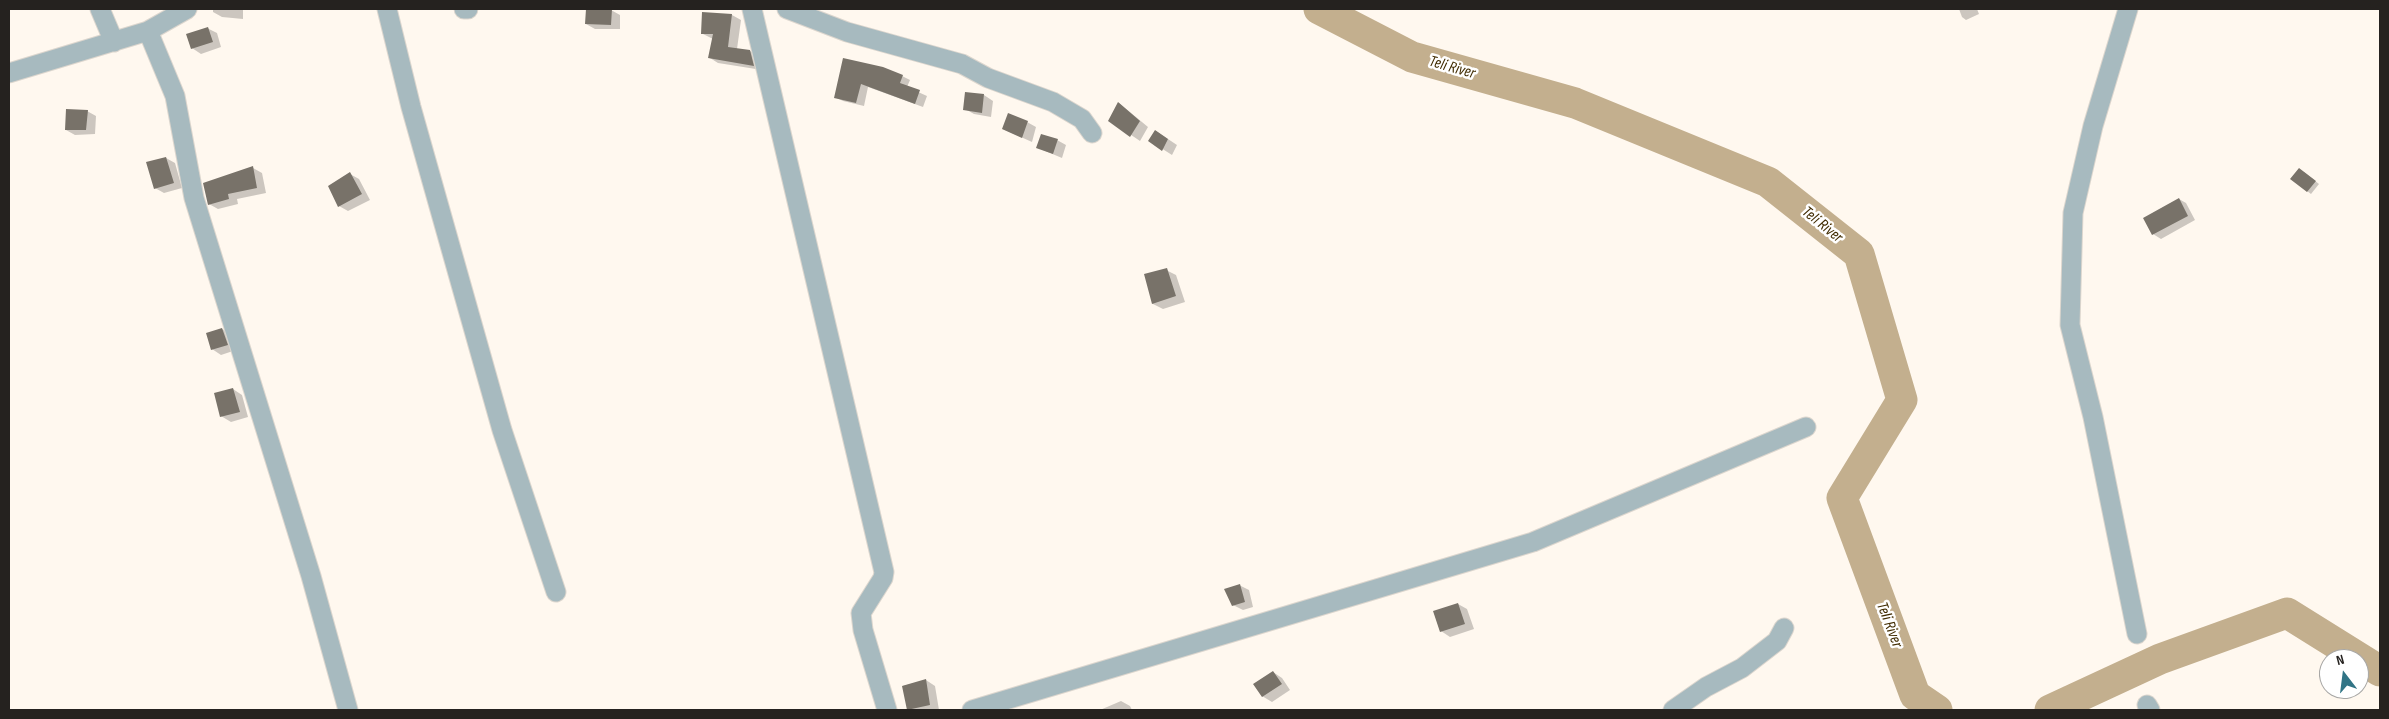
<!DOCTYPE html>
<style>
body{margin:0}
#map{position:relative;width:2389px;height:719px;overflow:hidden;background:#fff8ef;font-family:"Sofia Sans Condensed",sans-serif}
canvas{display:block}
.frame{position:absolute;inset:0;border:10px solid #25221f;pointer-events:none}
.north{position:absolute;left:2319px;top:649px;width:50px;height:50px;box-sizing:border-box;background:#fff;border:1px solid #a8a7a5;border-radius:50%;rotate:345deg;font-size:14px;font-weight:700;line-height:20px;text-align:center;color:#25221f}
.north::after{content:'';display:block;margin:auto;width:18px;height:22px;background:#317485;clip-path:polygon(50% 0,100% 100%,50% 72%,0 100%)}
</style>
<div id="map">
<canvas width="2389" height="719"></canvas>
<div class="frame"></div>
<div class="north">N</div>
</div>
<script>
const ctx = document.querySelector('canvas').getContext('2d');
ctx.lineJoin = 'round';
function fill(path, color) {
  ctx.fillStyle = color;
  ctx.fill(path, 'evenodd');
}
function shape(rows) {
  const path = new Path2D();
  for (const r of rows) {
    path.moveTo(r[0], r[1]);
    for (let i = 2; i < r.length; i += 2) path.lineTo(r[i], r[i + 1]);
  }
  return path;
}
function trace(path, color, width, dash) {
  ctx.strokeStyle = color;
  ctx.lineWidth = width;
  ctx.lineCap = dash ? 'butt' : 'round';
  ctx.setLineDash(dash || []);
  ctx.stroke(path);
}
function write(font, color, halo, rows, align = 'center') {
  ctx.font = font + ' "Sofia Sans Condensed",sans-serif';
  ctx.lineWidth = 5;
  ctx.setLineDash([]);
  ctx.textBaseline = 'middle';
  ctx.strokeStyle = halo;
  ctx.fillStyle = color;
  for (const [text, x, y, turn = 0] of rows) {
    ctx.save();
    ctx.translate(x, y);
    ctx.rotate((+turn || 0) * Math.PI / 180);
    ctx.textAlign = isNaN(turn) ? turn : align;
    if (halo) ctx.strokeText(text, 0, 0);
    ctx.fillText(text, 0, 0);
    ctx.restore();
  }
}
const shadow = shape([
 [213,9,243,9,243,19,222,17,213,12],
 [588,9,611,10,620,15,620,29,595,29,586,24],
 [1959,9,1977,9,1979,14,1966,20,1962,17],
 [703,13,732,15,741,20,737,49,750,51,758,56,762,70,718,63,710,58,713,39,703,34],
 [207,28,217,33,221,47,201,54,192,48],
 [844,60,902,76,910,80,907,87,927,96,923,107,868,87,864,106,843,101,835,97],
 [984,95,993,101,991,117,974,114,965,109],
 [1119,103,1148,127,1140,141,1109,120],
 [87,111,96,116,95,134,75,135,66,130],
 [1027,122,1036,127,1032,142,1003,129],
 [1156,131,1177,145,1172,155,1150,141],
 [1057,140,1066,145,1062,158,1038,148],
 [166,158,175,163,182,188,164,193,155,188],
 [253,168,262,173,266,193,237,199,238,204,218,209,209,204],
 [2304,172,2319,184,2311,194,2307,191],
 [350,174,359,179,370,200,348,211,339,206],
 [2179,199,2186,203,2195,220,2161,239,2153,234,2145,219],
 [1166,270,1176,275,1185,302,1163,309,1153,304,1145,275],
 [222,329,232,334,236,350,221,355,212,349],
 [233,389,242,395,248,417,231,422,221,416],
 [1239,585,1249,590,1253,607,1243,610,1233,605],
 [1458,604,1467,609,1474,629,1450,637,1441,631],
 [1273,672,1282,678,1290,690,1272,702,1262,696],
 [926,680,935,686,939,710,908,710,903,686],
 [1121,701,1130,706,1132,710,1100,710]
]);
const river = shape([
 [1319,9,1412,57,1575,103,1768,182,1859,254,1902,400,1842,498,1915,695,1937,710],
 [2050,710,2160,659,2287,613,2380,671]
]);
const building = shape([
 [586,9,612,9,611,25,585,24],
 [702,12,732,14,728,47,750,50,754,66,708,58,713,34,701,34],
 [208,27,213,42,191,49,186,34],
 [843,58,883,67,903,75,900,83,920,90,915,104,861,84,856,103,834,98],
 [965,92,984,94,982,113,963,110],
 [1118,102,1140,121,1130,137,1108,121],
 [66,109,88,110,86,130,65,130],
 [1008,113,1028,121,1022,138,1002,129],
 [1155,130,1168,139,1162,151,1148,141],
 [1041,134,1058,139,1053,154,1036,148],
 [166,157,174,183,154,189,146,162],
 [253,166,257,188,228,194,229,199,208,205,203,183],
 [2299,168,2316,181,2307,192,2290,179],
 [350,172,362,194,338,207,328,186],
 [2179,198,2188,216,2152,235,2143,218],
 [1167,268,1176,296,1152,304,1144,274],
 [222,328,228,345,211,350,206,333],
 [233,388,240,412,220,417,214,393],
 [1240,584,1245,602,1232,606,1224,589],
 [1458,603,1465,624,1440,632,1433,611],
 [1273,671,1282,684,1262,697,1253,684],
 [926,679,930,705,907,710,902,686]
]);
const minor = shape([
 [100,9,114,42],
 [387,9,411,107,502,430,556,592],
 [464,9,468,9],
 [752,9,884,572,883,578,861,613,863,630,887,710],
 [787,9,847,32,962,64,988,78,1053,102,1082,119,1092,133],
 [2128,9,2093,126,2073,213,2070,325,2093,417,2137,634],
 [148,31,175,96,194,198,311,576,348,710],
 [9,73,148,31,187,9],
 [2147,705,2150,710],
 [972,710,1533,542,1806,427],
 [1673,710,1706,687,1742,668,1777,641,1784,628]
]);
const waterNames = [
 ["Teli River",1452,68,16],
 ["Teli River",1822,225,39],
 ["Teli River",1889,625,69]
];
fill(shadow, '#0003');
trace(river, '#c3af8e', 31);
fill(building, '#787269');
trace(minor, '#dcd6ce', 21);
trace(minor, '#a7babf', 19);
write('italic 16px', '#402b00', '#fff', waterNames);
</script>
